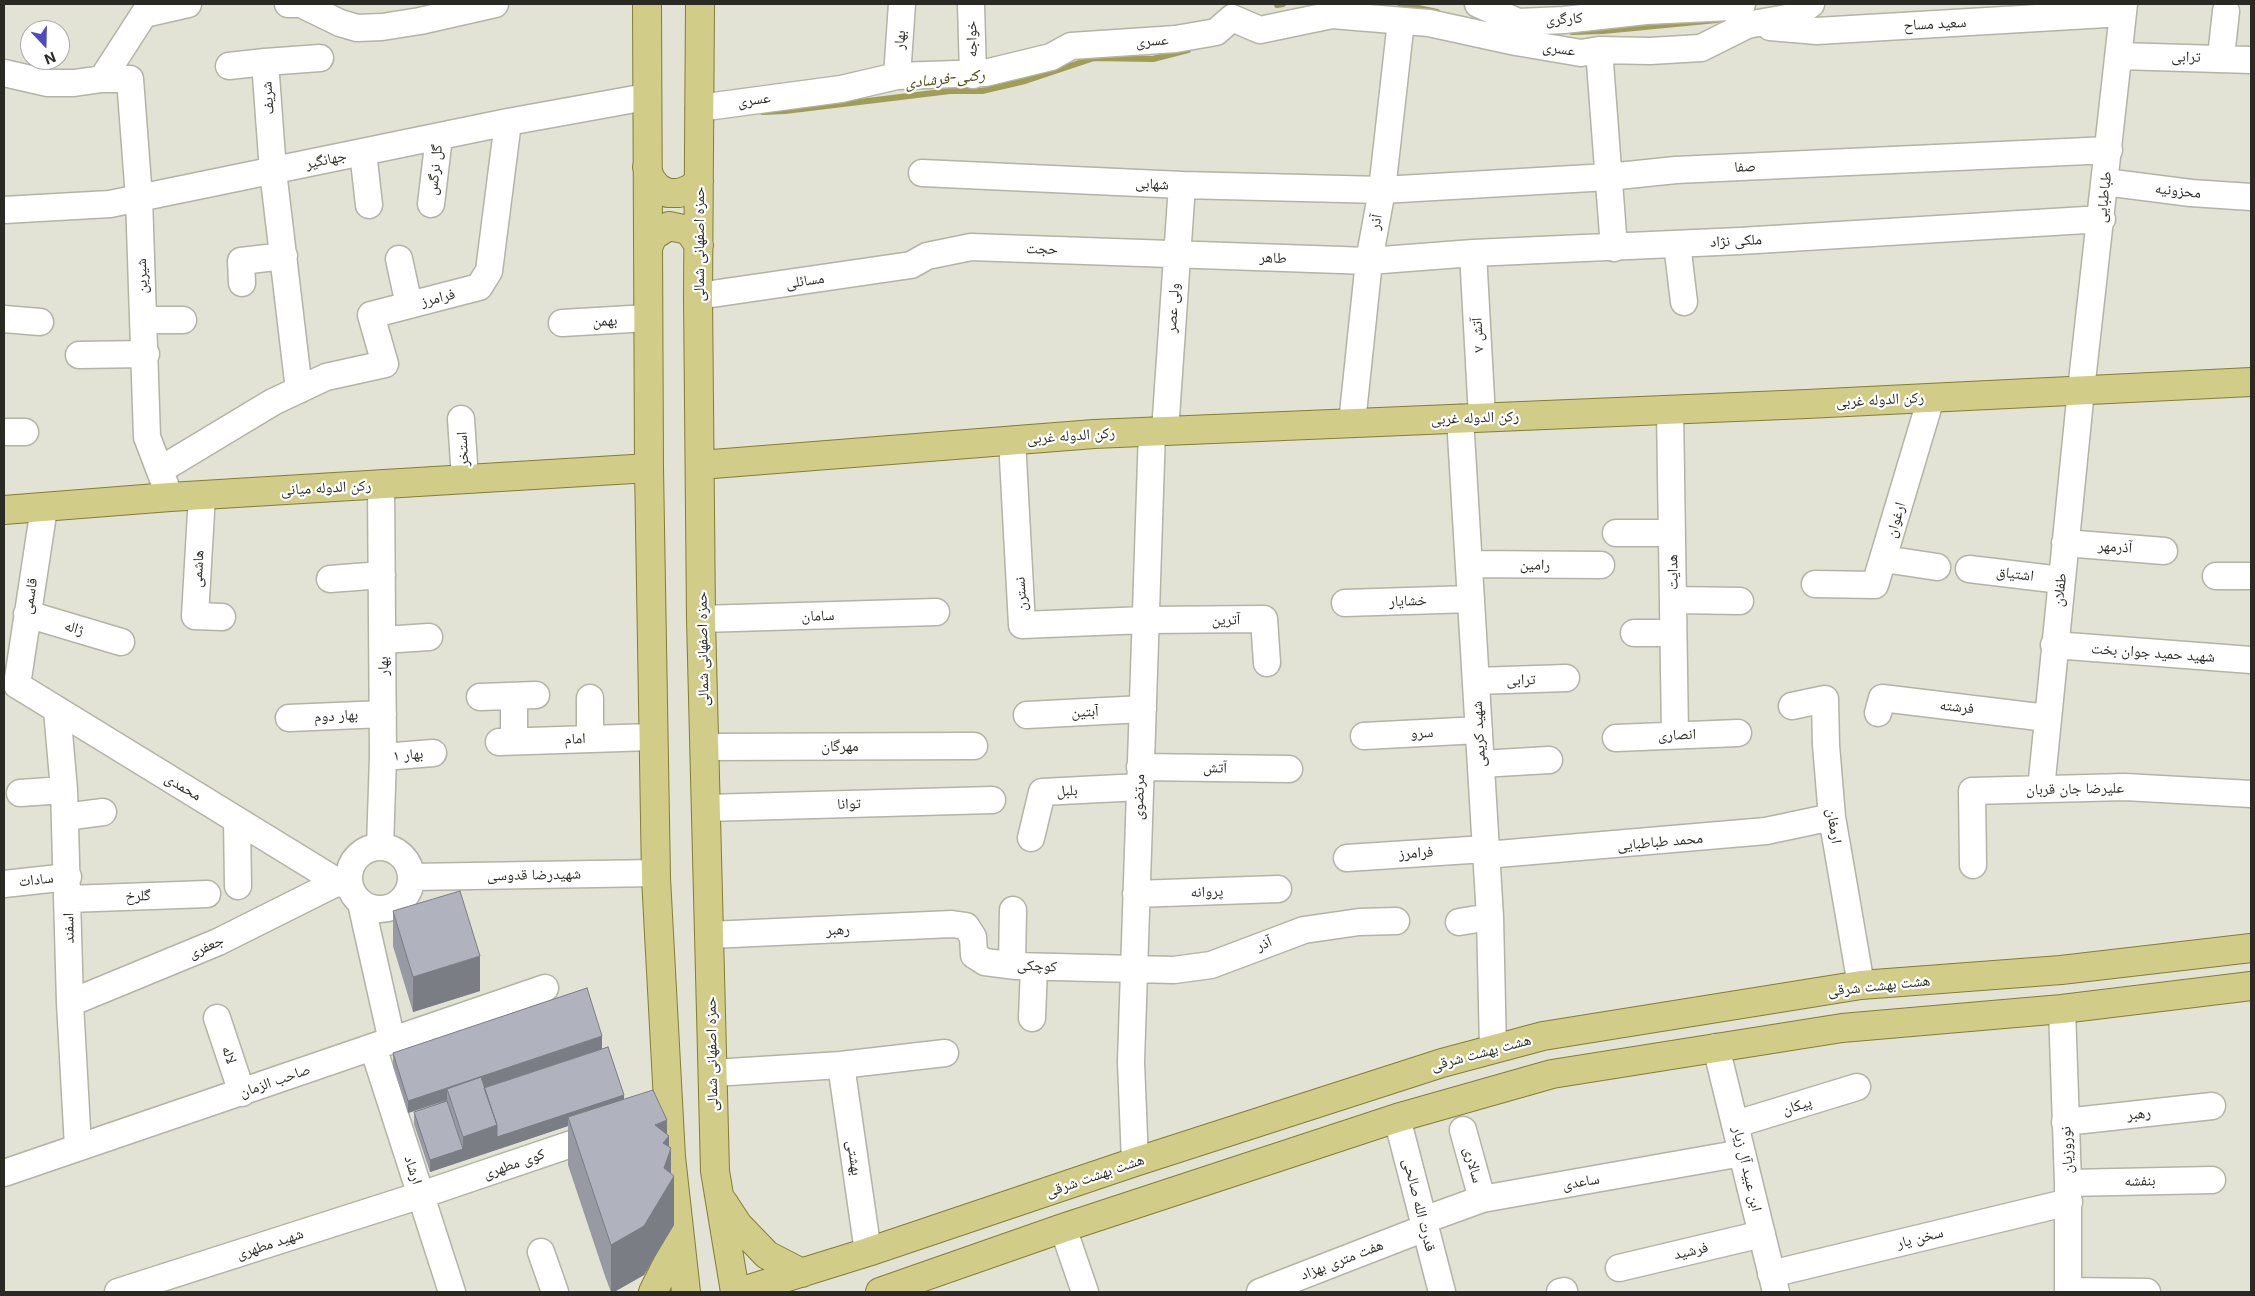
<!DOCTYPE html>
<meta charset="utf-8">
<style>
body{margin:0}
#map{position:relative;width:2255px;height:1296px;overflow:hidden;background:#e2e2d5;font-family:Inter,sans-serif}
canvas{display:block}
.frame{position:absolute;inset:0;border:5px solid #2a2a25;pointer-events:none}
.north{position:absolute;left:20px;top:20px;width:50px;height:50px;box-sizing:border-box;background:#fff;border:1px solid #aaaaa8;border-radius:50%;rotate:159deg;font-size:14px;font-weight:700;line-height:20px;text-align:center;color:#2a2a25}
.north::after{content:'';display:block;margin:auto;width:18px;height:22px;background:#4d4bc1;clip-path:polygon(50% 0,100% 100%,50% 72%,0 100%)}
</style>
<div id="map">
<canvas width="2255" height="1296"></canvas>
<div class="frame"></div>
<div class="north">N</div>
</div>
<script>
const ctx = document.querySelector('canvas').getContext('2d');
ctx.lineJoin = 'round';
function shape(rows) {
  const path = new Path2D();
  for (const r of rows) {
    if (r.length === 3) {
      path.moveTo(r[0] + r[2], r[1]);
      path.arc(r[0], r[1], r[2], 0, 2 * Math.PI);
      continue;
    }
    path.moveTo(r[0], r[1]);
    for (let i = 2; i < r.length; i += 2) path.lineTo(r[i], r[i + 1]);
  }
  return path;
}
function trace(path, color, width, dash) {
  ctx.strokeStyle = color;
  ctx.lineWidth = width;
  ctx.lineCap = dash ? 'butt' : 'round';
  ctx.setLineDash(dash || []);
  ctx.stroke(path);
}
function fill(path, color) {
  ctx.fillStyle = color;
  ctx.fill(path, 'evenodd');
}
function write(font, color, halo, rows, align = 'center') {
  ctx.font = font + ' Inter,"Noto Naskh Arabic",sans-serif';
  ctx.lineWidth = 4.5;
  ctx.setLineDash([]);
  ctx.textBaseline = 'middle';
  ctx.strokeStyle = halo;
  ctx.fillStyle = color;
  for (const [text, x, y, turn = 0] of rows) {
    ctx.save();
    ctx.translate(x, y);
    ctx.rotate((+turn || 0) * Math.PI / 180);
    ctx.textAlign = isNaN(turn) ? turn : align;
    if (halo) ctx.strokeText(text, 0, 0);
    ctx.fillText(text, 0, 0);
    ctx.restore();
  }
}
const stream = shape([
 [1400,4,1437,12],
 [1277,5,1283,4],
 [1572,32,1603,31,1717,20],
 [763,112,785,111,950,91,982,91,1025,81,1094,58,1153,59,1188,50]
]);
const minor = shape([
 [288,4,301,4,340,23,357,28,382,27,420,21,495,4],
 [971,4,973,75],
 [1478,4,1518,22,1564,20,1646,11,1731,7,1742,4],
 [1770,27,1817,31,2123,13],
 [1599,50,1614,248],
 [2120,56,2251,60],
 [2221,57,2226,11],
 [265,62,320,58],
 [229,66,265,62,273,171,299,390],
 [4,73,48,83,74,83,102,79,144,14,188,4],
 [897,76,902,4],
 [102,79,130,79,139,198,147,437,166,487],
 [699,108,841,89,897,76,985,73,1051,57,1071,46,1176,39,1216,32,1232,18,1260,30,1332,15,1429,23,1516,42,1581,53,1599,50,1650,51,1701,48,1747,25,1792,17,1811,4],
 [363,152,369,205],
 [922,173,1182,185,1382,190,1608,177,1676,170,2109,150],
 [2105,182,2191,193,2251,197],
 [431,204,439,137],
 [4,210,110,204,508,122,646,97],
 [1677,244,1684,302],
 [1473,253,1482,417],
 [399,259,409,305],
 [242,283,241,261,284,256],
 [698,296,911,265,927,256,971,247,1369,261,1473,253,1740,241,2102,219],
 [4,319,40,322],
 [144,320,183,320],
 [562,323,648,318],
 [79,355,146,354],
 [1670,410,1675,734],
 [1460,418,1490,917,1493,1049],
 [461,419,465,479],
 [1352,423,1369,261,1382,190,1401,21],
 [1165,431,1182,185],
 [4,432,25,432],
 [1012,440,1022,625,1145,620,1264,619,1267,663],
 [160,470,273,402,326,377,385,364,371,315,479,287,489,271,508,122],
 [202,495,195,616,222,617],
 [1616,533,1672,533],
 [2065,543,2164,551],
 [1884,559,1937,567],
 [1469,564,1601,565],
 [1969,569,2061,580],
 [2216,576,2251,576],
 [330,579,382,575],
 [1815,584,1875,585,1931,398],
 [1673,600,1740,601],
 [1345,603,1471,599],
 [27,614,121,642],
 [701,619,936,612],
 [1634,633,1673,633],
 [383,640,429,637],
 [2054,645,2251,660],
 [1476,681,1566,678],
 [17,685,338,882,350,887],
 [17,685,44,508],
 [514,696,514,741],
 [480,697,536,695],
 [1792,706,1825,699,1826,745,1832,817,1861,985],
 [57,710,64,790,70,1003,78,1147],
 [1878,713,1882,698,2047,718],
 [1027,715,1143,709],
 [289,718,383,714],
 [1364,736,1479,730],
 [590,738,590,698],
 [1616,738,1738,733],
 [499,742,652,737],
 [705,747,974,746],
 [383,757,433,753],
 [1481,764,1549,760],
 [1140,767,1289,769],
 [2041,789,2081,390,2124,4],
 [20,793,64,790],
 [706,808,992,800],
 [65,817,103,812],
 [237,820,238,886],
 [1031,838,1042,792,1140,787],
 [380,847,383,757,381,484],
 [380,878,31],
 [1486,855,1766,831,1832,817],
 [1347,858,1485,849],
 [1973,865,1972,791,2125,787,2251,794],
 [411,877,656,873],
 [4,884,68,877],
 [1136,894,1278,889],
 [68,899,207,894],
 [361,903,392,1041],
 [1459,922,1490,917],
 [710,935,952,924,966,926,973,937,974,955,985,962,1016,966,1174,970,1211,965,1304,930,1359,922,1396,921],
 [1012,964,1013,910],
 [70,1003,218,942,338,882],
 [2062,1009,2068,1183,2068,1292],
 [217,1018,242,1093],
 [1032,1018,1034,967],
 [373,1047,452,1292],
 [1716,1047,1776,1292],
 [841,1065,868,1252],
 [713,1073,841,1065,945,1053],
 [1397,1118,1442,1292],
 [2065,1122,2212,1106],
 [1736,1124,1857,1087],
 [1463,1130,1482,1199],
 [1135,1162,1131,1062,1152,431],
 [4,1173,545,988],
 [2068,1183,2212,1180],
 [1424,1220,1482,1199,1742,1153],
 [1063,1228,1085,1292],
 [541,1252,555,1292],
 [1619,1268,1762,1234],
 [1771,1274,2069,1202],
 [2068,1291,2147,1292],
 [118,1292,421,1195,601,1134],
 [1260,1292,1425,1228],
 [1560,1292,1564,1291]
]);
const major = shape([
 [647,4,649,468,656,878,671,1157,686,1292],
 [700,4,698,296,701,619,715,1171,735,1292],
 [647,167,650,178,658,188,668,193,679,193,690,189,699,181],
 [649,245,653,236,669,226,688,230,699,245],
 [700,465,1094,434,1807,404,2251,382],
 [4,510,170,497,649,468],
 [723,1202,738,1225,767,1255,802,1273],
 [653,1292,679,1240],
 [739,1292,868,1252,1135,1162,1442,1063,1543,1036,1861,985,2061,970,2251,948],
 [880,1292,1063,1228,1397,1118,1552,1074,1842,1028,2062,1009,2251,986]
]);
const wall = shape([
 [393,911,480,991,413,1012,393,946],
 [602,1049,484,1088,624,1099,667,1135,671,1174,674,1225,644,1275,614,1292,611,1292,605,1276,568,1165,568,1126,430,1172,414,1124,414,1112,447,1100,408,1113,393,1066,393,1053]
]);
const shadedWall = shape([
 [480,956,480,991,413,1012,413,977],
 [602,1036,602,1049,450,1099,447,1089,447,1100,408,1113,408,1101],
 [624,1095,624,1108,568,1117,568,1126,430,1172,430,1160,463,1149,463,1137,497,1125],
 [667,1120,667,1138,669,1136,669,1154,671,1148,671,1181,674,1176,674,1225,644,1275,614,1292,611,1292,611,1245,655,1125]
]);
const building = shape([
 [460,891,480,956,413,977,393,911,460,891],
 [587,988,602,1036,408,1101,393,1053,587,988],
 [608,1047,624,1095,497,1137,497,1125,484,1088,608,1047],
 [481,1077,497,1125,463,1137,447,1089,481,1077],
 [653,1090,667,1120,655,1125,669,1136,663,1143,671,1148,664,1168,674,1176,644,1226,611,1245,568,1117,653,1090],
 [447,1101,463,1149,430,1160,414,1112,447,1101]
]);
const streetNames = [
 ["کارگری",1564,19,-4],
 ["سعید مساح",1935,24,-3],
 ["خواجه",972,39,-91],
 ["بهار",900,40,-86],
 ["عسری",1152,41,-4],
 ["عسری",1559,49,8],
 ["ترابی",2186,57,1],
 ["شریف",268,98,-94],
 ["عسری",754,100,-8],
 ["جهانگیر",326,160,-12],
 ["صفا",1745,167,-3],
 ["گل نرگس",435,170,-84],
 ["شهابی",1152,184,3],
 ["محزونیه",2178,191,6],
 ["طباطبایی",2104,197,-84],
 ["آذر",1376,222,-80],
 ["ملکی نژاد",1736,241,-3],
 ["حمزه اصفهانی شمالی",699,244,-90],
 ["حجت",1042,249,1],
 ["طاهر",1273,258,2],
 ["شیرین",142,276,-92],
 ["مسائلی",805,281,-8],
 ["فرامرز",438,298,-14],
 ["ولی عصر",1173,308,-86],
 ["بهمن",605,321,-3],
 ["آتش ۷",1478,335,-93],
 ["رکن الدوله غربی",1880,400,-3],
 ["رکن الدوله غربی",1475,418,-2],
 ["رکن الدوله غربی",1071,436,-4],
 ["استخر",463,449,-93],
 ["رکن الدوله میانی",326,488,-3],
 ["ارغوان",1896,520,-74],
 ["آذرمهر",2115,547,4],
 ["رامین",1535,565,1],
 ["هاشمی",198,569,-87],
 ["هدایت",1673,572,-91],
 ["اشتیاق",2015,574,7],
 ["طفلان",2060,590,-84],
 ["نسترن",1021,594,-93],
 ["قاسمی",30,596,-81],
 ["خشایار",1408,601,-2],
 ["سامان",818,616,-2],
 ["آترین",1226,620,-1],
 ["ژاله",74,628,17],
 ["حمزه اصفهانی شمالی",703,649,-91],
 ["شهید حمید جوان بخت",2153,653,4],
 ["بهار",383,666,-90],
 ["ترابی",1521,680,-2],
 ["فرشته",1957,707,7],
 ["آبتین",1085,712,-3],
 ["بهار دوم",336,716,-3],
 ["سرو",1422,733,-3],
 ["شهید کریمی",1479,734,-93],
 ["انصاری",1677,735,-2],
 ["امام",575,739,-2],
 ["مهرگان",840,746],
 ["بهار ۱",408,755,-5],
 ["آتش",1215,768,1],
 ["محمدی",183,787,31],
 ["علیرضا جان قربان",2075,789,-1],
 ["بلبل",1067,791,-3],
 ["مرتضوی",1139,797,-88],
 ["توانا",849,804,-2],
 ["ارمغان",1834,826,82],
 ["محمد طباطبایی",1660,842,-5],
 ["فرامرز",1416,853,-4],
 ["شهیدرضا قدوسی",534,875,-1],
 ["سادات",36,880,-7],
 ["پروانه",1207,892,-2],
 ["گلرخ",138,896,-2],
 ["اسفند",69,928,-91],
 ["رهبر",838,930,-3],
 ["آذر",1264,944,-22],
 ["جعفری",206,947,-24],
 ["کوچکی",1037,966,3],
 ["هشت بهشت شرقی",1879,986,-6],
 ["هشت بهشت شرقی",1481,1053,-15],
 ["حمزه اصفهانی شمالی",712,1054,-91],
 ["لاله",229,1055,71],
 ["صاحب الزمان",275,1081,-19],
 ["پیکان",1797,1106,-17],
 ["رهبر",2139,1114,-6],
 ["نوروزیان",2067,1150,-93],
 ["بهشتی",854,1158,82],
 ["کوی مطهری",514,1164,-19],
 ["سالاری",1473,1165,75],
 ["ابن عبید آل زیار",1747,1169,77],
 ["ارشاد",413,1170,72],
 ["هشت بهشت شرقی",1095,1176,-19],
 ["بنفشه",2140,1181,-1],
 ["ساعدی",1581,1182,-10],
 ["قدرت الله صالحی",1419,1205,76],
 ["سخن یار",1920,1238,-14],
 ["شهید مطهری",270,1244,-18],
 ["فرشید",1691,1251,-13],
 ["هفت متری بهزاد",1342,1260,-21]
];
const waterNames = [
 ["رکنی-فرشادی",945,79,-6]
];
trace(stream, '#a09d55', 6);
trace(minor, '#b3b3a6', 29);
trace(major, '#837e32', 30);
trace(minor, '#fff', 26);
trace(major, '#d1cd88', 28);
fill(wall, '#9799a3');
fill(shadedWall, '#7b7d85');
fill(building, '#b0b2be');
trace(building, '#7b7d85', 1);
write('15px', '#2a2a25', '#fff', streetNames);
write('italic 16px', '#4a460e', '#fff', waterNames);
</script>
